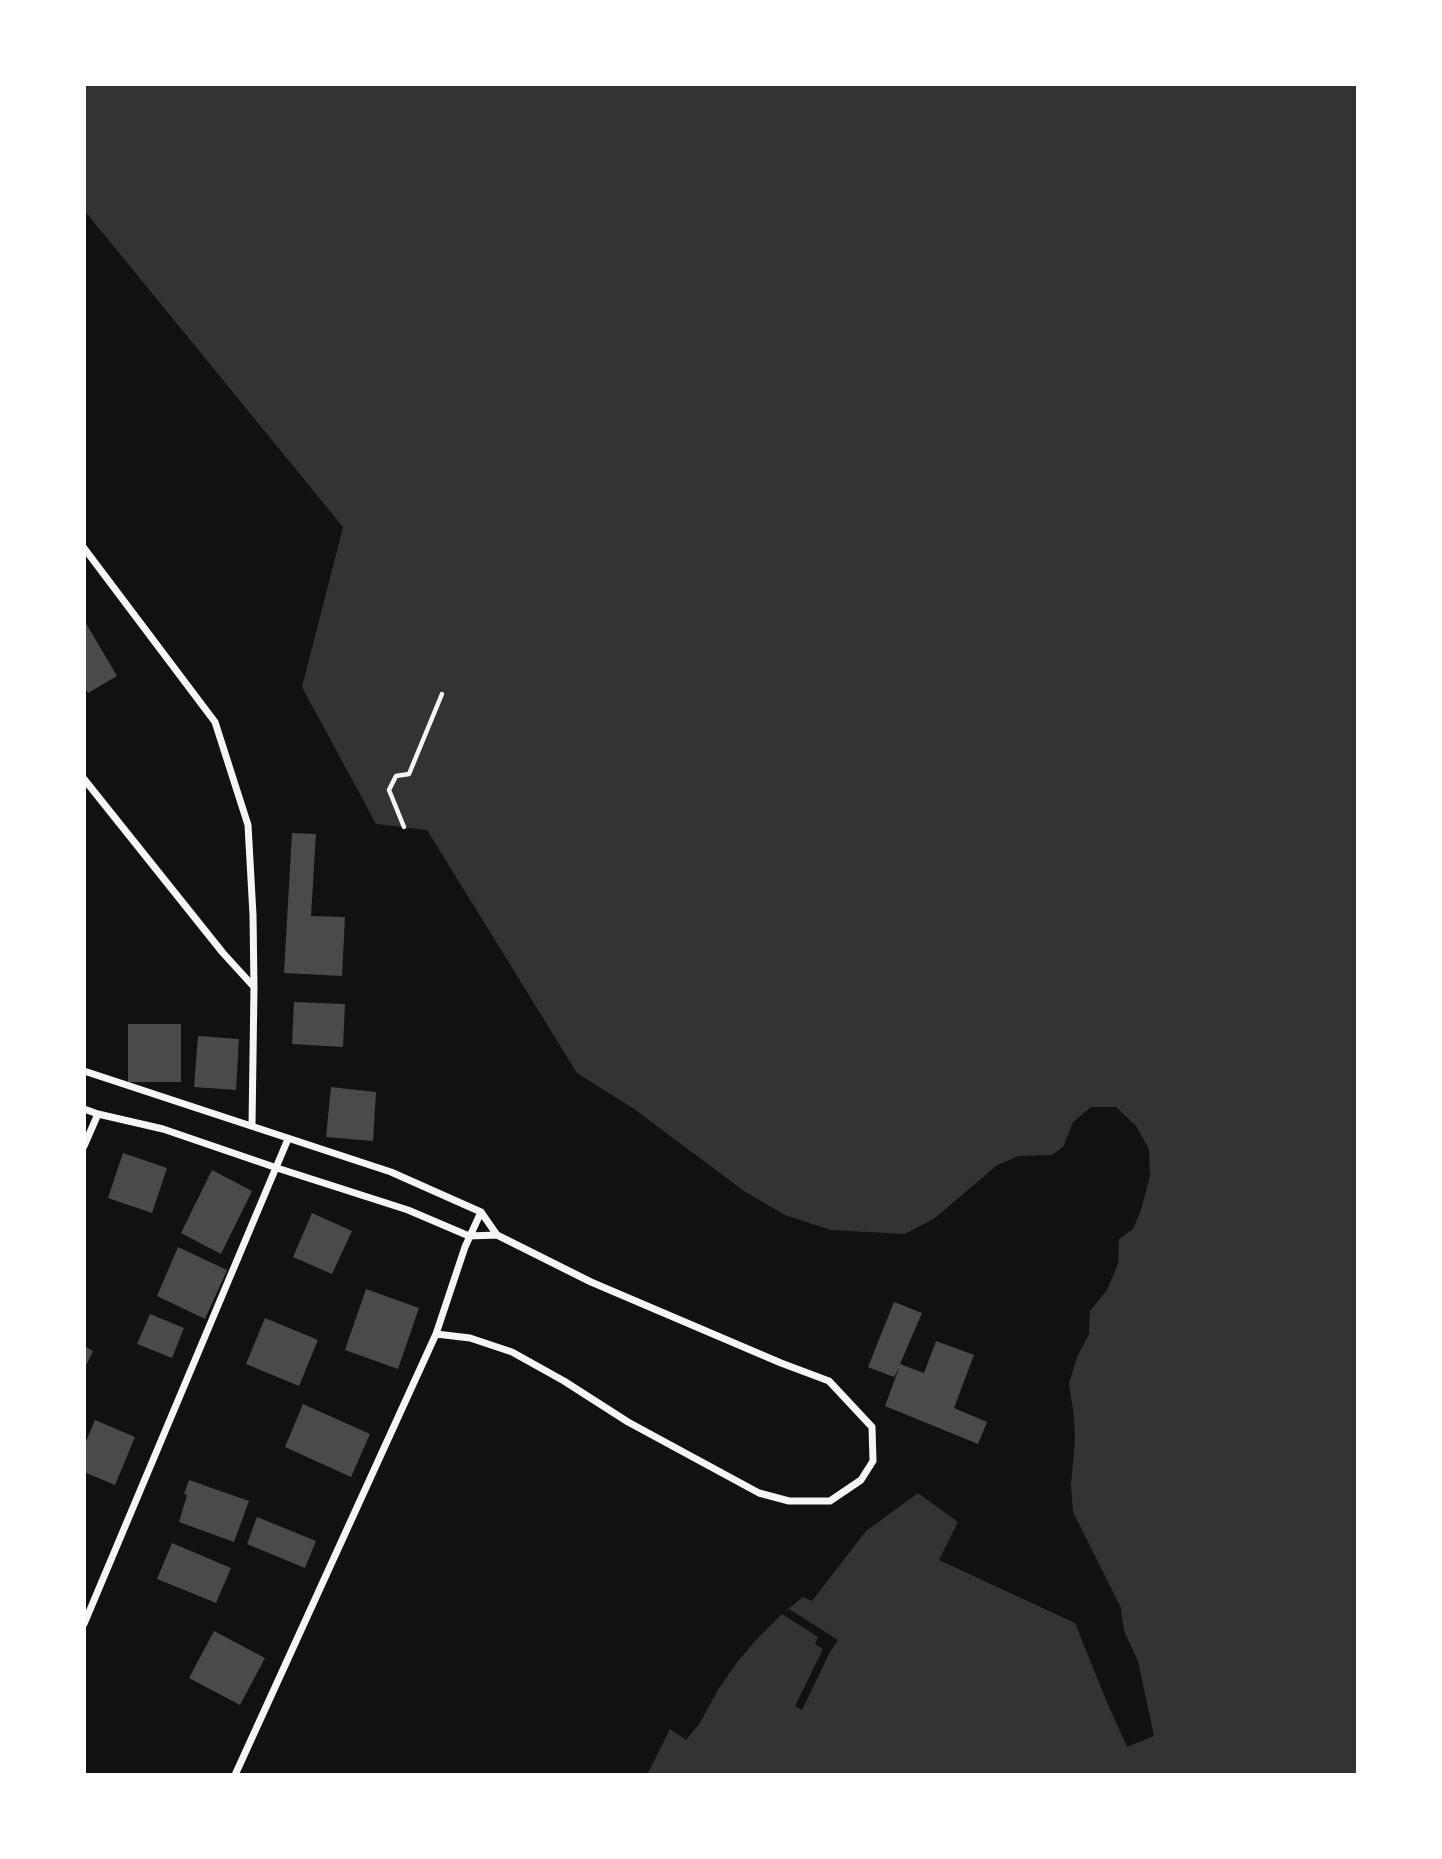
<!DOCTYPE html>
<style>
body{margin:0}
#map{position:relative;width:1442px;height:1859px;overflow:hidden;background:#111;font-family:"Fira Sans",sans-serif}
canvas{display:block}
.frame{position:absolute;inset:0;border:86px solid #fff;pointer-events:none}
</style>
<div id="map">
<canvas width="1442" height="1859"></canvas>
<div class="frame"></div>
</div>
<script>
const ctx = document.querySelector('canvas').getContext('2d');
ctx.lineJoin = 'round';
function fill(path, color) {
  ctx.fillStyle = color;
  ctx.fill(path, 'evenodd');
}
function shape(rows) {
  const path = new Path2D();
  for (const r of rows) {
    path.moveTo(r[0], r[1]);
    for (let i = 2; i < r.length; i += 2) path.lineTo(r[i], r[i + 1]);
  }
  return path;
}
function trace(path, color, width, dash) {
  ctx.strokeStyle = color;
  ctx.lineWidth = width;
  ctx.lineCap = dash ? 'butt' : 'round';
  ctx.setLineDash(dash || []);
  ctx.stroke(path);
}
const water = shape([
 [84,84,1358,84,1358,1775,647,1775,670,1729,686,1740,700,1723,719,1688,738,1661,756,1640,782,1614,803,1597,812,1601,866,1531,918,1493,958,1522,939,1560,1075,1623,1106,1700,1127,1747,1154,1736,1138,1661,1124,1631,1121,1608,1073,1512,1071,1484,1075,1439,1074,1416,1069,1384,1077,1357,1089,1334,1090,1311,1107,1290,1118,1264,1119,1239,1133,1229,1141,1210,1150,1176,1149,1149,1136,1126,1116,1107,1091,1107,1073,1122,1063,1147,1052,1155,1018,1156,996,1166,935,1218,905,1234,831,1230,785,1215,744,1191,634,1109,577,1073,427,830,376,824,302,687,343,527,84,210]
]);
const pier = shape([
 [789,1609,838,1640,830,1652,802,1710,795,1706,823,1649,815,1644,818,1637,782,1614]
]);
const building = shape([
 [84,620,117,676,88,693,84,686],
 [292,833,316,834,311,916,345,917,342,976,284,973],
 [294,1002,345,1004,343,1047,292,1044],
 [128,1024,181,1024,181,1082,128,1082],
 [198,1036,239,1039,236,1090,194,1087],
 [331,1087,376,1092,373,1141,326,1137],
 [123,1153,167,1168,152,1213,108,1198],
 [212,1170,252,1191,221,1254,181,1233],
 [312,1213,352,1231,332,1274,293,1257],
 [178,1247,227,1270,205,1319,157,1296],
 [366,1289,419,1308,398,1369,345,1350],
 [894,1302,922,1313,900,1364,924,1373,936,1341,974,1355,954,1408,987,1422,978,1444,885,1406,899,1368,894,1377,868,1367],
 [150,1314,184,1328,172,1358,137,1344],
 [265,1318,318,1340,299,1386,246,1364],
 [84,1346,93,1351,84,1370],
 [303,1404,370,1434,351,1477,285,1447],
 [95,1420,135,1437,115,1485,84,1472,84,1446],
 [189,1480,249,1501,234,1542,179,1522,187,1495,184,1494],
 [257,1517,316,1541,305,1568,247,1544],
 [172,1543,231,1568,216,1603,157,1579],
 [214,1631,265,1658,240,1705,189,1678]
]);
const path = shape([
 [404,827,389,790,396,776,409,774,442,694]
]);
const minor = shape([
 [84,548,215,722,248,825,253,915,254,987],
 [84,779,223,953,254,987,252,1126],
 [84,1071,391,1172,481,1212,497,1235,591,1282,781,1363,829,1381,872,1427,873,1461,861,1480,830,1501,789,1501,759,1493,628,1422,564,1381,512,1352,470,1338,436,1334],
 [84,1109,98,1114,163,1129,277,1168,408,1210,469,1236,497,1235],
 [84,1146,98,1114],
 [84,1624,288,1139],
 [235,1775,436,1334,465,1247,481,1212]
]);
fill(water, '#333');
fill(pier, '#111');
fill(building, '#4a4a4a');
trace(path, '#f5f5f5', 4.5);
trace(minor, '#f5f5f5', 7);
</script>
